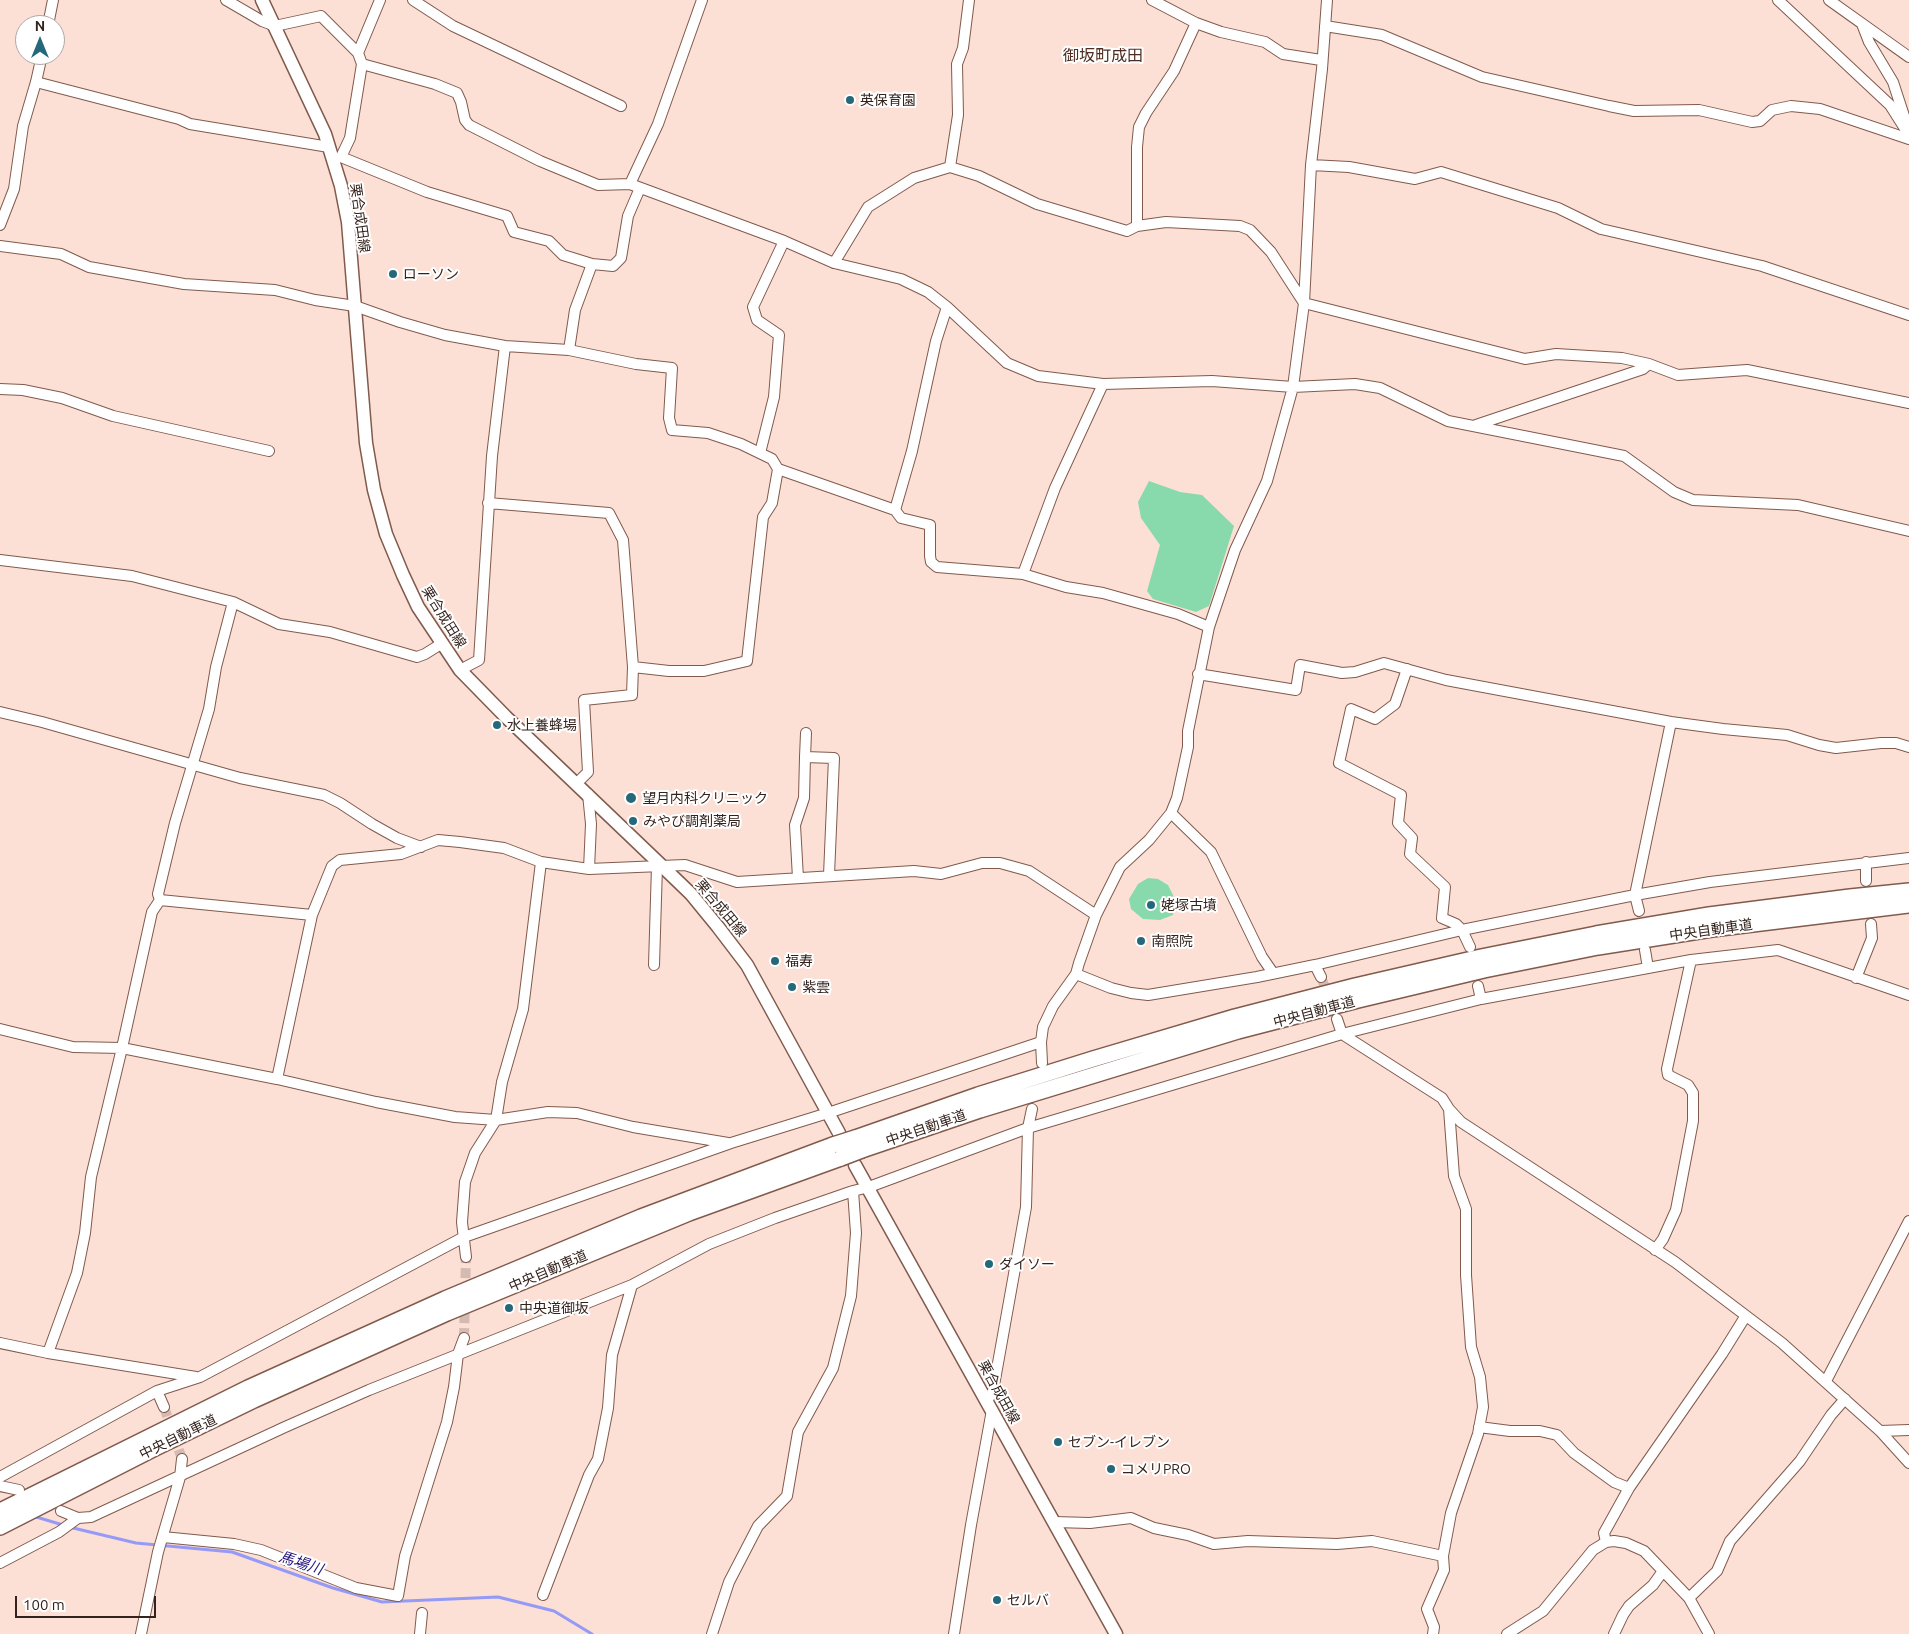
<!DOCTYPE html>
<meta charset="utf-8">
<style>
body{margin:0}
#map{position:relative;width:1909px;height:1634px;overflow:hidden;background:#fce0d6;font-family:Ubuntu,sans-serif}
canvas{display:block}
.north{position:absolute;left:15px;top:15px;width:50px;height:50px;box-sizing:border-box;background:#fff;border:1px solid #aea7a5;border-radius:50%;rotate:0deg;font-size:14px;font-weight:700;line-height:20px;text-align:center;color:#34231d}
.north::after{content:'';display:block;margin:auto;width:18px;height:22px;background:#25687a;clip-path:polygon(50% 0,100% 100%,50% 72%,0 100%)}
.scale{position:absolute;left:15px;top:1596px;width:141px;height:22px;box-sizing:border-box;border:2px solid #34231d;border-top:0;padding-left:6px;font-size:15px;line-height:18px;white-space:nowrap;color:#34231d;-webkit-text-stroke:4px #fff;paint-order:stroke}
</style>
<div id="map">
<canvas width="1909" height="1634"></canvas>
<div class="north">N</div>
<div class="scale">100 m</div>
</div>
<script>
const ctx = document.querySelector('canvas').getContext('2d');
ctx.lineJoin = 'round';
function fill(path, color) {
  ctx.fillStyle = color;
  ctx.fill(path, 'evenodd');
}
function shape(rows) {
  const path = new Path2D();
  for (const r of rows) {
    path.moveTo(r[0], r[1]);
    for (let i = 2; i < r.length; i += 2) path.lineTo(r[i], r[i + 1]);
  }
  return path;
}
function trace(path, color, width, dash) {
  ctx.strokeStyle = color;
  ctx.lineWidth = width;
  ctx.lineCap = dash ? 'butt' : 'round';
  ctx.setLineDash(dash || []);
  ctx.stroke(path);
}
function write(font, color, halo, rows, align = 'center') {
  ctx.font = font + ' Ubuntu,"Noto Sans JP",sans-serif';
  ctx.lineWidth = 4;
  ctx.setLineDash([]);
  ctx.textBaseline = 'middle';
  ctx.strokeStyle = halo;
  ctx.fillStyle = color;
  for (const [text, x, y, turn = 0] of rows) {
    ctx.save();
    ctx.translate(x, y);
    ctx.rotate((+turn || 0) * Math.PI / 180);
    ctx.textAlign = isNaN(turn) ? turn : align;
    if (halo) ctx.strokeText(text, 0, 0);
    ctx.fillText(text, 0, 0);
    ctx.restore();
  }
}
const green = shape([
 [1149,481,1180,492,1202,495,1234,526,1209,606,1196,612,1153,599,1147,591,1160,545,1141,518,1138,502],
 [1148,878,1158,879,1168,885,1175,899,1173,915,1160,920,1143,919,1131,909,1129,899,1138,884]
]);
const stream = shape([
 [33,1516,63,1525],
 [69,1527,136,1543,232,1552,333,1588,382,1602,498,1597,554,1611,592,1634]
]);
const minorTunnel = shape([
 [1321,977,1337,1019],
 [464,1338,466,1257],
 [164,1407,182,1459]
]);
const minor = shape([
 [226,0,262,21,275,26,321,16,358,53,362,64,435,84,457,93,461,102,465,120,469,125,540,161,598,185,630,184,784,241,834,263,901,279,928,292,947,307,1007,363,1038,376,1103,384,1212,381,1293,387,1355,384,1380,388,1448,421,1624,456,1674,492,1693,500,1798,505,1909,531],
 [413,0,453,26,621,106],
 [1152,0,1196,23,1221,32,1265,42,1283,54,1321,60],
 [1778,0,1890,105,1909,135],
 [1829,0,1909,57],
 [1862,24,1869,42,1893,82,1907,125],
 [48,25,53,0],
 [1325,26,1382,35,1482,77,1609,106,1634,111,1699,110,1752,122,1760,121,1772,110,1791,106,1820,109,1909,139],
 [358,53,380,0],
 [362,64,350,138,341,157,427,192,507,216,514,232,549,241,563,255,592,264],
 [36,82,179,119,190,124,329,147],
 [1311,165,1349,167,1415,179,1441,172,1558,208,1601,229,1762,266,1909,315],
 [950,167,958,115,957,64,963,48,969,0],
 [630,184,658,124,702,0],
 [0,225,14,189,23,126,36,82,42,55],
 [1137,226,1137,147,1139,127,1146,113,1174,71,1196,23],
 [0,246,61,254,89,267,184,284,275,290,315,300,355,306,400,322,445,335,505,346,569,350,636,364,672,368,669,418,672,430,708,433,741,444,772,459,778,469,772,503,763,517,747,661,704,671,669,671,633,667,623,540,609,513,488,503],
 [834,263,868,207,914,178,950,167,979,176,1037,204,1127,231,1137,226,1166,222,1240,226,1250,230,1271,252,1304,303,1525,359,1556,354,1622,358,1649,364],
 [569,350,575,310,592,264,613,266,621,258,628,216,640,188],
 [0,389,23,390,62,398,113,416,269,451],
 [1476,425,1643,369,1649,364,1678,375,1747,370,1909,403],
 [760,453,774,397,779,335,757,320,753,307,784,241],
 [778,469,895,510,901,518,930,525,930,556,931,562,937,567,1023,574,1066,587,1103,593,1178,614,1209,627],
 [895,510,912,451,936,341,947,307],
 [0,560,132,576,233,602,279,624,330,632,417,657,425,654,441,644],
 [1023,574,1055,488,1103,384],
 [1407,669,1395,704,1375,719,1351,709,1339,763,1401,795,1398,823,1412,838,1410,854,1445,887,1442,918,1456,924,1462,930,1470,947],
 [460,670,479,660,492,456,505,346],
 [1198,674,1296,690,1300,665,1342,673,1355,672,1384,663,1446,680,1671,722,1723,729,1787,735,1819,745,1836,748,1881,743,1896,743,1909,747],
 [0,712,42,722,240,778,324,795,340,803,372,824,397,838,421,847],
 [805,757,806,733],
 [577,783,588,772,584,700,632,695,633,667],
 [1171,813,1211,852,1262,957,1273,973],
 [1866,862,1866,881],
 [589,869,685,865,737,882,914,871,941,874,982,863,1000,863,1029,871,1096,915],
 [798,878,795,825,804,798,805,757,834,758,829,875],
 [160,900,312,915,332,866,340,860,401,854,438,840,460,842,504,848,541,862,589,869,591,824,588,794],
 [1639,911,1635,895,1671,722],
 [1645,950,1648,968],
 [654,965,657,866],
 [1315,965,1321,977],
 [1076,974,1111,988,1131,993,1148,995,1257,977,1315,965,1462,930,1635,895,1710,882,1909,858],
 [1856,978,1872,938,1871,924],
 [1478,986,1481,999],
 [1337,1019,1342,1034,1442,1098,1449,1109,1461,1122,1675,1262,1782,1343,1880,1431,1909,1463],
 [0,1029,73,1047,122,1048,277,1079,376,1102,455,1117,496,1120,548,1112,577,1113,633,1127,728,1143],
 [1042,1063,1041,1042,1043,1027,1053,1006,1076,974,1079,963,1096,915,1120,867,1149,840,1171,813,1177,798,1188,747,1188,731,1209,627,1235,550,1267,481,1293,387,1304,303,1311,165,1322,69,1327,0],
 [277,1079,312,915],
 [1655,1250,1663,1239,1676,1210,1693,1121,1693,1093,1688,1085,1668,1075,1667,1069,1691,960],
 [466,1257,462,1222,465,1182,475,1153,496,1120,502,1082,523,1009,541,862],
 [0,1343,48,1353,196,1377],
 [48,1353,77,1273,85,1233,91,1177,122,1048,152,912,160,900,158,894,175,823,209,709,216,667,233,602],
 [1826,1381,1909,1221],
 [157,1391,164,1407],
 [987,1401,993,1391,1026,1207,1028,1128,1032,1109],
 [1479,1427,1510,1431,1540,1431,1557,1435,1574,1453,1614,1482,1629,1488],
 [1880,1431,1909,1430],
 [0,1477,157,1391,200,1377,464,1237,731,1143,828,1113,1041,1042],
 [0,1486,19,1490],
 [61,1511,78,1518],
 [1054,1522,1090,1523,1131,1518,1154,1528,1188,1535,1214,1544,1248,1541,1337,1544,1372,1541,1443,1556],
 [163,1537,234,1544,261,1550,356,1588,398,1596,405,1556,447,1422,454,1387,458,1354,464,1338],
 [1606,1542,1604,1533,1629,1488,1722,1354,1745,1317],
 [0,1563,59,1532,78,1518,91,1517,285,1427,369,1390,632,1285,709,1244,775,1218,853,1191,869,1187,1028,1128,1342,1034,1481,999,1691,960,1778,950,1909,995],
 [543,1595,589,1475,598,1459,608,1408,612,1355,632,1285],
 [1689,1598,1717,1571,1730,1541,1800,1461,1831,1415,1845,1399],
 [141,1634,158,1552,180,1477,182,1459],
 [420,1634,422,1613],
 [712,1634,729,1582,758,1526,787,1496,798,1432,833,1368,851,1296,856,1233,853,1191],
 [954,1634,971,1525,992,1410],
 [1433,1634,1434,1627,1427,1609,1444,1570,1443,1556,1451,1513,1478,1434,1483,1407,1480,1377,1471,1347,1466,1275,1466,1209,1454,1176,1449,1109],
 [1507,1634,1543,1611,1593,1550,1606,1542,1614,1541,1626,1543,1644,1551,1689,1598,1709,1634],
 [1614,1634,1623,1615,1629,1606,1653,1585,1663,1571]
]);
const major = shape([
 [262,0,325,134,341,186,348,222,366,443,374,490,386,534,403,575,418,607,460,670,506,717,663,867,691,894,718,927,747,965,839,1133],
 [855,1165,1116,1634]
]);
const highway = shape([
 [855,1138,978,1095,1093,1059,1235,1017,1355,986,1481,957,1596,934,1709,915,1850,897,1909,891],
 [862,1150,980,1110,1238,1031,1358,1000,1484,970,1598,947,1712,929,1909,905],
 [0,1511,248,1388,445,1299,641,1217,833,1145],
 [0,1527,155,1448,254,1400,447,1313,689,1213,841,1158]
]);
const highwayBridge = shape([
 [833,1145,855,1138],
 [841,1158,862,1150]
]);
const markers = [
 [850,100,5,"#25687a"],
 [393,274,5,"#25687a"],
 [497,725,5,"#25687a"],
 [631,798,6,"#25687a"],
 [633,821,5,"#25687a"],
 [1151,905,5,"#25687a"],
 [1141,941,5,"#25687a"],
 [775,961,5,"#25687a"],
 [792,987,5,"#25687a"],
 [989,1264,5,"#25687a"],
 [509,1308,5,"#25687a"],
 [1058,1442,5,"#25687a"],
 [1111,1469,5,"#25687a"],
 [997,1600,5,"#25687a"]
];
const poiNames = [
 ["英保育園",860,100],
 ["ローソン",403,274],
 ["水上養蜂場",507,725],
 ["望月内科クリニック",642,798],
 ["みやび調剤薬局",643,821],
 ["姥塚古墳",1161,905],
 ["南照院",1151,941],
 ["福寿",785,961],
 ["紫雲",802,987],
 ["ダイソー",999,1264],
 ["中央道御坂",519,1308],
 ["セブン-イレブン",1068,1442],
 ["コメリPRO",1121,1469],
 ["セルバ",1007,1600]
];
const streetNames = [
 ["栗合成田線",360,218,82],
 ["栗合成田線",444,617,58],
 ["栗合成田線",721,908,50],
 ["中央自動車道",1711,930,-8],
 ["中央自動車道",1314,1012,-15],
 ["中央自動車道",926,1128,-19],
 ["中央自動車道",548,1271,-23],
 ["栗合成田線",999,1392,61],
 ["中央自動車道",178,1437,-26]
];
const waterNames = [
 ["馬場川",301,1563,18]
];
const quarterNames = [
 ["御坂町成田",1103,56]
];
fill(green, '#88daad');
trace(stream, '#949af6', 3);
trace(minorTunnel, '#d4bab1', 10, [10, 5]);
trace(minor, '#815a4c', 12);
trace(major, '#815a4c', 15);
trace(highway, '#815a4c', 18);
trace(minor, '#fff', 10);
trace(major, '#fff', 12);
trace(highway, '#fff', 15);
trace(highwayBridge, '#815a4c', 18, []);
trace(highwayBridge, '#fff', 15);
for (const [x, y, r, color] of markers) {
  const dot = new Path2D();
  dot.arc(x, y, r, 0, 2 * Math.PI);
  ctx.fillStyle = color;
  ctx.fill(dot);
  trace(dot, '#fff', 2);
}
write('14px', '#34231d', '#fff', poiNames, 'left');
write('14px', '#34231d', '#fff', streetNames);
write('italic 15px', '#26157a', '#fff', waterNames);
write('16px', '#502d21', '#fff', quarterNames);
</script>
